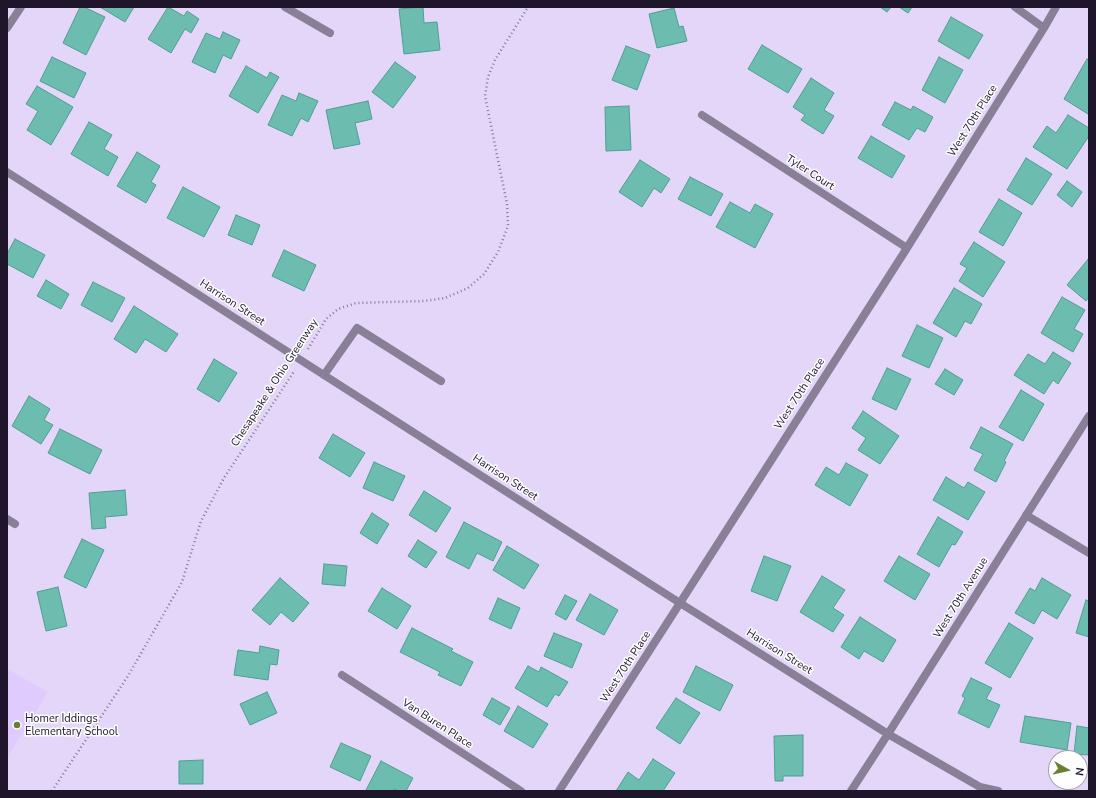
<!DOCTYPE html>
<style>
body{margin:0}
#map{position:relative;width:1096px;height:798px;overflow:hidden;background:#e3d6f8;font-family:"Nunito Sans",sans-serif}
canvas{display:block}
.frame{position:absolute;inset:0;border:8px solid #1f162b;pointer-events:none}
.north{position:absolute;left:1048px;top:750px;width:40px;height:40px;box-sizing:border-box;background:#fefefe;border:1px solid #a5a1aa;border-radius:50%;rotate:98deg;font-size:11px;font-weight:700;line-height:16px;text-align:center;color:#1f162b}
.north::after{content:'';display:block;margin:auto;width:14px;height:18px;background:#697f31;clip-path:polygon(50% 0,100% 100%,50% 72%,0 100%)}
</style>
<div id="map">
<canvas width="1096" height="798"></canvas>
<div class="frame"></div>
<div class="north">N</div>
</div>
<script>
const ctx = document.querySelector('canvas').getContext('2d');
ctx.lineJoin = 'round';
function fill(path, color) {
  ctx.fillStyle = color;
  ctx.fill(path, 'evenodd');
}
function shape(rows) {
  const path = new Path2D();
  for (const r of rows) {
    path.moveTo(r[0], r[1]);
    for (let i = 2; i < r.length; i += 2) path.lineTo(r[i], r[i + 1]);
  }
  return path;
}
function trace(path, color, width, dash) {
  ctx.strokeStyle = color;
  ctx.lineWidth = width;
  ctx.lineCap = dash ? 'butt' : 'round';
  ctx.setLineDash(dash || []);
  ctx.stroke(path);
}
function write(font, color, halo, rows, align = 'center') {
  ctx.font = font + ' "Nunito Sans",sans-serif';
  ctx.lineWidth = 3;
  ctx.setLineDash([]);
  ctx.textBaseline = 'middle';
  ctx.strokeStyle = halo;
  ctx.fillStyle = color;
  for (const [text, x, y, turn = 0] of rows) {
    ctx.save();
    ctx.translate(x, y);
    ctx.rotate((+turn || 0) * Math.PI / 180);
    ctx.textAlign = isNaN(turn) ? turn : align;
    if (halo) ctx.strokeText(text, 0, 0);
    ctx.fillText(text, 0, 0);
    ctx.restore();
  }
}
const built = shape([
 [7,669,48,692,7,758]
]);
const building = shape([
 [80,7,84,7,105,17,86,55,63,43,80,7],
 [100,7,134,7,125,22,100,7],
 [168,7,184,16,187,11,199,19,191,33,185,29,171,53,148,39,168,7],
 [423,7,424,23,437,22,440,50,404,54,399,9,423,7],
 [880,7,891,7,887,12,880,7],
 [899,7,912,7,908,13,899,7],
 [674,8,679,27,683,26,687,41,657,48,649,14,674,8],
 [951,17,983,35,969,59,938,41,951,17],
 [223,32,240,40,231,59,223,55,215,73,192,62,206,33,220,39,223,32],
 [762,45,802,69,788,93,748,69,762,45],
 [626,46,650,55,637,90,612,80,626,46],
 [52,57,86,73,74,98,40,81,52,57],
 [939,57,963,70,945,103,922,90,939,57],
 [1087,59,1089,61,1089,111,1088,114,1064,99,1087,59],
 [395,62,416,77,393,108,372,92,395,62],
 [246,66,267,78,270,72,279,77,258,113,229,96,246,66],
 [811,78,834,93,824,110,834,116,823,134,801,120,805,115,793,107,811,78],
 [37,86,73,107,51,145,27,130,38,111,26,104,37,86],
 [299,93,318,101,308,122,301,118,292,136,268,125,282,95,296,101,299,93],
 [368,101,372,119,355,123,360,144,334,149,326,110,368,101],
 [895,102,911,110,913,106,933,117,925,132,917,128,909,140,882,125,895,102],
 [629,106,631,150,606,151,605,107,629,106],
 [1068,115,1089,128,1089,136,1067,169,1033,147,1047,126,1056,133,1068,115],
 [89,122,112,135,104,149,118,157,108,176,71,154,89,122],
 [871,136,905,156,892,178,858,158,871,136],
 [137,152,160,166,151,182,156,185,146,203,117,186,137,152],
 [1026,158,1052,174,1032,205,1007,190,1026,158],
 [640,160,670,179,661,193,654,188,642,207,619,192,640,160],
 [690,177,723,194,711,216,678,199,690,177],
 [1067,181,1082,192,1072,207,1057,195,1067,181],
 [183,187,220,207,204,237,167,218,183,187],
 [999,199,1022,213,1003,246,979,232,999,199],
 [730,202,750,213,755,204,773,214,755,248,716,227,730,202],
 [236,215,260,225,252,245,228,235,236,215],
 [15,239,45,255,33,278,7,264,7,254,15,239],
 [974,242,1005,262,983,297,959,281,967,268,960,264,974,242],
 [284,250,316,265,304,291,272,276,284,250],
 [1089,258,1089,297,1086,301,1067,285,1089,258],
 [46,280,69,294,61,309,37,296,46,280],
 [93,282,125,298,112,322,81,305,93,282],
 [954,288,982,304,971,324,965,321,956,337,933,323,954,288],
 [1062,297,1085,310,1074,329,1083,334,1073,352,1041,333,1062,297],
 [134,306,178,334,166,352,145,339,136,353,114,339,134,306],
 [917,325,943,338,929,368,902,356,917,325],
 [1053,352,1071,363,1058,384,1053,380,1044,394,1014,375,1028,354,1045,364,1053,352],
 [214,359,237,373,219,402,197,389,214,359],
 [887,368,911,379,896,410,872,399,887,368],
 [945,369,963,380,954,395,935,384,945,369],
 [1021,390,1044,404,1023,441,999,427,1021,390],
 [29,396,50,409,44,420,53,425,41,444,12,426,29,396],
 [863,411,899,436,880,464,858,450,866,438,852,428,863,411],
 [981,427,1013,444,1004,461,1006,462,996,482,974,470,983,454,970,448,981,427],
 [60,429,102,450,90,474,48,453,60,429],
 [333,434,365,453,350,477,319,458,333,434],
 [374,462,405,476,393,501,363,488,374,462],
 [846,463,868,475,850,506,815,485,826,467,839,475,846,463],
 [946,477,964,488,968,482,985,492,968,520,933,500,946,477],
 [125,490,127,515,105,517,106,528,92,529,89,493,125,490],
 [424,491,451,508,436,532,409,515,424,491],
 [372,513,389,524,377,544,360,533,372,513],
 [938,517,963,532,955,545,952,544,939,567,917,554,938,517],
 [464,522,502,542,493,561,477,553,469,569,446,557,464,522],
 [82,539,104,550,86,588,64,577,82,539],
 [418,540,437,552,426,568,408,556,418,540],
 [507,546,539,565,524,589,493,570,507,546],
 [764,556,791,566,777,601,751,591,764,556],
 [899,556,930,574,915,600,884,581,899,556],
 [324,564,347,566,345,586,322,584,324,564],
 [822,576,845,590,833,608,844,615,833,632,800,612,822,576],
 [280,578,309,603,293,622,281,612,270,625,252,610,280,578],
 [1042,578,1071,595,1057,619,1042,610,1034,624,1015,613,1030,588,1035,591,1042,578],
 [58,587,67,626,46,631,37,592,58,587],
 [382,588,411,606,397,629,368,611,382,588],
 [590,594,618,610,604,635,576,620,590,594],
 [565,595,577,601,566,620,555,614,565,595],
 [498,598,520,608,511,629,489,619,498,598],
 [1086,600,1089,601,1089,637,1076,633,1086,600],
 [860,617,896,640,883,662,864,651,859,659,841,647,860,617],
 [1009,623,1033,638,1010,678,985,663,1009,623],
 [412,628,453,649,451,651,473,662,461,686,438,675,440,672,400,652,412,628],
 [554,633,582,644,572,668,544,656,554,633],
 [260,646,279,650,277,665,270,664,268,680,234,675,238,650,259,653,260,646],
 [528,666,539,672,541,667,568,682,559,696,555,694,547,707,515,688,528,666],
 [696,666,733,685,720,711,683,692,696,666],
 [971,678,992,688,986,699,1000,705,989,728,958,713,965,698,962,696,971,678],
 [267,692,277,713,250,725,240,704,267,692],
 [492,698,510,708,500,725,483,715,492,698],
 [676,698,700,713,680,744,656,728,676,698],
 [518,706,548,724,533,748,504,731,518,706],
 [1025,716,1071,723,1067,750,1020,742,1025,716],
 [1077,726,1089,728,1089,755,1074,754,1077,726],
 [803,735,803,776,783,776,783,781,775,781,774,736,803,735],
 [341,743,371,756,360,781,330,767,341,743],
 [653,759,675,773,663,791,616,791,628,772,639,780,653,759],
 [203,760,203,784,179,784,179,761,203,760],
 [381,761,413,778,406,791,399,791,394,789,393,791,369,791,366,790,381,761]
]);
const path = shape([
 [308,349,326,319,338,309,356,303,424,301,445,298,468,288,484,274,498,252,508,226,507,204,485,96,488,77,495,60,528,7],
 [52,791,128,676,182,582,201,521,224,478,295,370]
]);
const lane = shape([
 [324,375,357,328,441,381]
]);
const street = shape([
 [285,7,330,33],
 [1015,7,1044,28],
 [7,28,21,7],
 [702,115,907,248],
 [7,172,680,603,888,734,980,787,998,791],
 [1026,515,1089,553],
 [7,519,15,524],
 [342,675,521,791],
 [559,791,680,603,907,248,1044,28,1056,7],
 [851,791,888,734,1089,416]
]);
const markers = [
 [17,725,4,"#697f31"]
];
const streetNames = [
 ["West 70th Place",973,121,-58],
 ["Tyler Court",810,173,33],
 ["Harrison Street",232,303,33],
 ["Chesapeake & Ohio Greenway",275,383,-57],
 ["West 70th Place",800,394,-57],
 ["Harrison Street",505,478,33],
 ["West 70th Avenue",961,598,-58],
 ["Harrison Street",779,652,32],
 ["West 70th Place",626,667,-57],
 ["Van Buren Place",437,724,33]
];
const poiNames = [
 ["Homer Iddings",25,719],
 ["Elementary School",25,732]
];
fill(built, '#dfcbfd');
fill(building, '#6dbcb0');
trace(building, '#4f9e93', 1);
trace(path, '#857a96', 2.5, [1, 3]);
trace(lane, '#898098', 8);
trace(street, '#898098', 8);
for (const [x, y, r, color] of markers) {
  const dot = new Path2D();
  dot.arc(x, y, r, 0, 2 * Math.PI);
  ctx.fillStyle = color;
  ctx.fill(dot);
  trace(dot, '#fefefe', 1.5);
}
write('11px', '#1f162b', '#fefefe', streetNames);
write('11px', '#1f162b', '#fefefe', poiNames, 'left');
</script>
